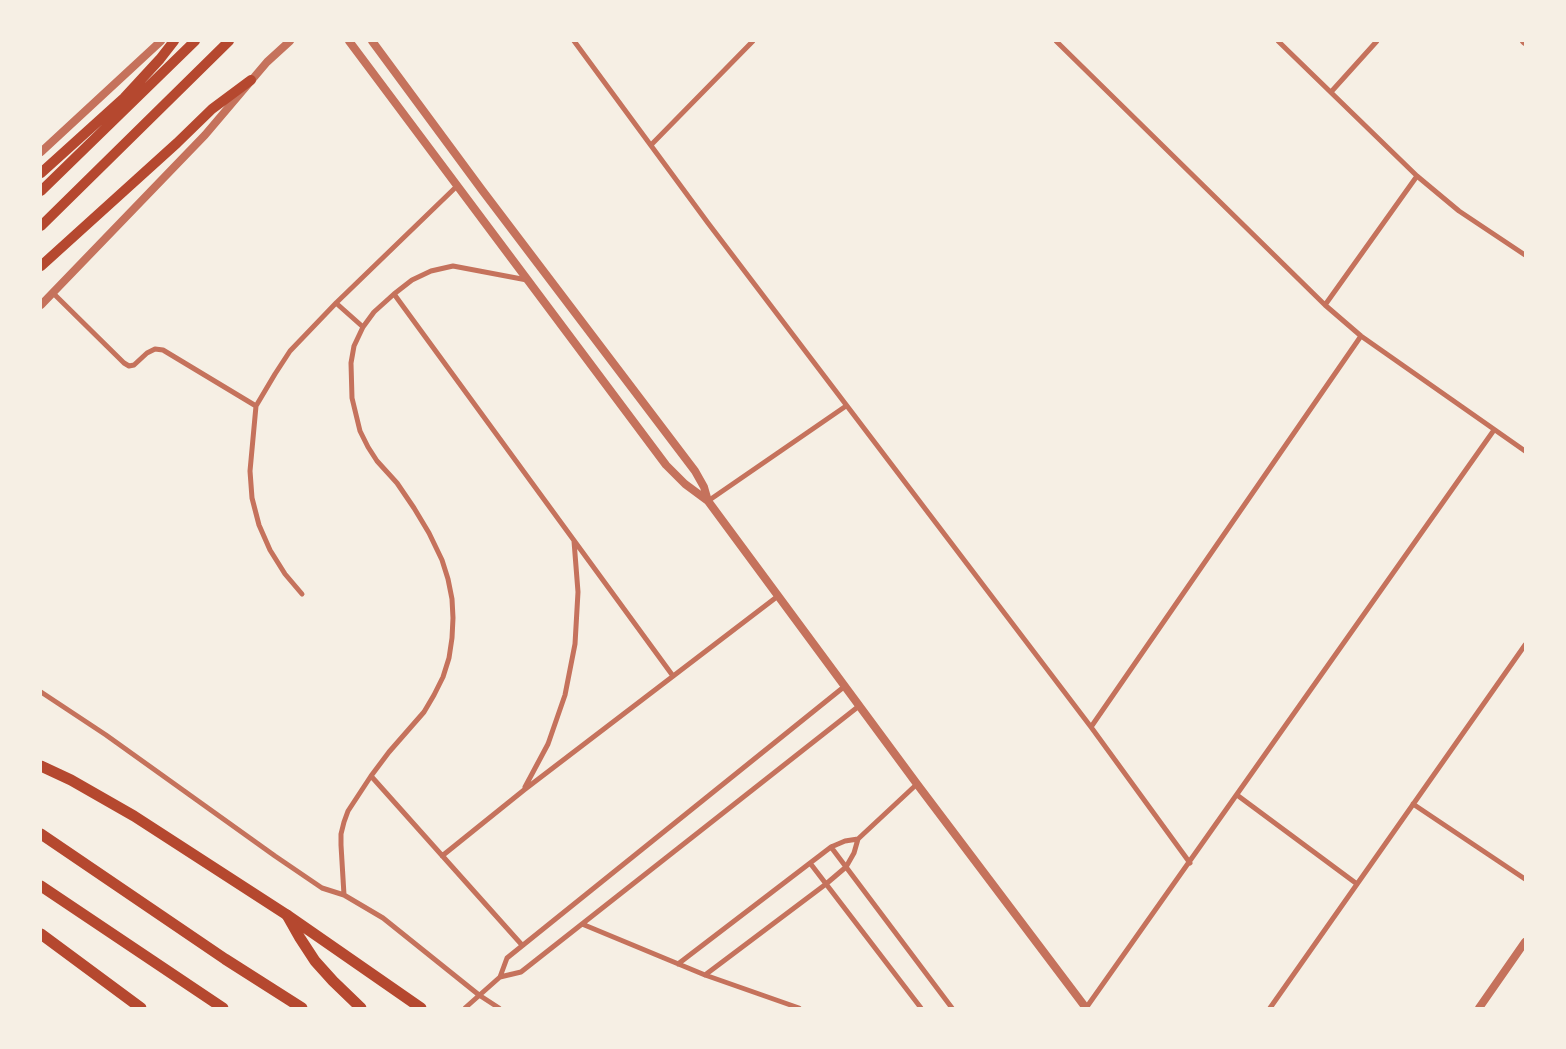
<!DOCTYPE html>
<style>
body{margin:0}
#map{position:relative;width:1566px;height:1049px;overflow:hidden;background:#f6efe4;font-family:Manrope,sans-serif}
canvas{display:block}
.frame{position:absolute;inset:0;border:42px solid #f6efe4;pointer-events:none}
</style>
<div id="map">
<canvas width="1566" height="1049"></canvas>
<div class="frame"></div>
</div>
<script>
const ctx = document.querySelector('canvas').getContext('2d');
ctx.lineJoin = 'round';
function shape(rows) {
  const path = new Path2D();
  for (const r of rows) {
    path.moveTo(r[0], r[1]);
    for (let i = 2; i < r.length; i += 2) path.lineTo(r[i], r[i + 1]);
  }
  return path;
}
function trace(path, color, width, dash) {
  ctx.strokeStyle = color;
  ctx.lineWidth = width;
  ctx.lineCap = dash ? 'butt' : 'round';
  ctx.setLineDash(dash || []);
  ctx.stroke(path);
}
const minor = shape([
 [574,41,708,223,1091,727,1190,863],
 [1056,41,1325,305,1361,336,1525,451],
 [1278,41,1417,176,1459,211,1525,255],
 [1331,92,1377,41],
 [651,145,753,41],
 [53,293,124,363,129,366,134,365,147,353,155,349,163,350,256,406],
 [394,294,673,676],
 [336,303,363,327],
 [1325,305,1417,176],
 [708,501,846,406],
 [302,594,285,574,270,550,259,525,252,498,250,471,256,406,275,374,290,351,336,303,457,186],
 [41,692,106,735,275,856,322,888,344,895,383,918,479,995,499,1008],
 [1091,727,1361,336],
 [371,776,522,945],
 [525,787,548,744,565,695,575,644,578,592,574,541],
 [1237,795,1357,884],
 [1413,804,1525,879],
 [831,847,952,1008],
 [442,856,524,790,778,596],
 [810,863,921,1008],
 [344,895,341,845,341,834,344,822,348,811,371,776,389,752,424,712,434,695,443,677,449,658,452,638,453,618,452,599,448,579,442,560,429,533,414,508,397,483,377,461,368,447,360,431,352,398,351,363,354,346,363,327,374,312,394,294,412,280,431,271,453,266,527,280],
 [582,924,705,975,799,1008],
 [678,964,831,847,845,841,858,839],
 [705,975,826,884,846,867,854,853,858,839,917,784],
 [500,977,507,958,845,686],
 [465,1008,500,977,521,972,859,706],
 [1086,1008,1494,430],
 [1270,1008,1525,645]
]);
const tertiary = shape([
 [349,41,666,465,685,484,708,501,917,784,1086,1008],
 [372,41,482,190,695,471,704,487,708,501],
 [1524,41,1525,42],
 [41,152,161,41],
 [41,305,205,135,267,62,290,41],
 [1479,1008,1525,942]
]);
const primary = shape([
 [41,173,124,98,160,59,174,41],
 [41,191,195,41],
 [41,226,229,41],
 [41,266,177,143,212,109,251,80]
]);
const trunk = shape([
 [41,766,71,780,134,816,287,915,421,1008],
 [41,934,141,1008]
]);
const motorway = shape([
 [41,834,225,959,302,1008],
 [41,886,223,1008],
 [287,915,300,938,315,961,333,981,361,1008]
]);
trace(minor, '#c5725c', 5);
trace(tertiary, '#c5725c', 8);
trace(primary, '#b5482f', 10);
trace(trunk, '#b5482f', 11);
trace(motorway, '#b5482f', 11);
</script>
